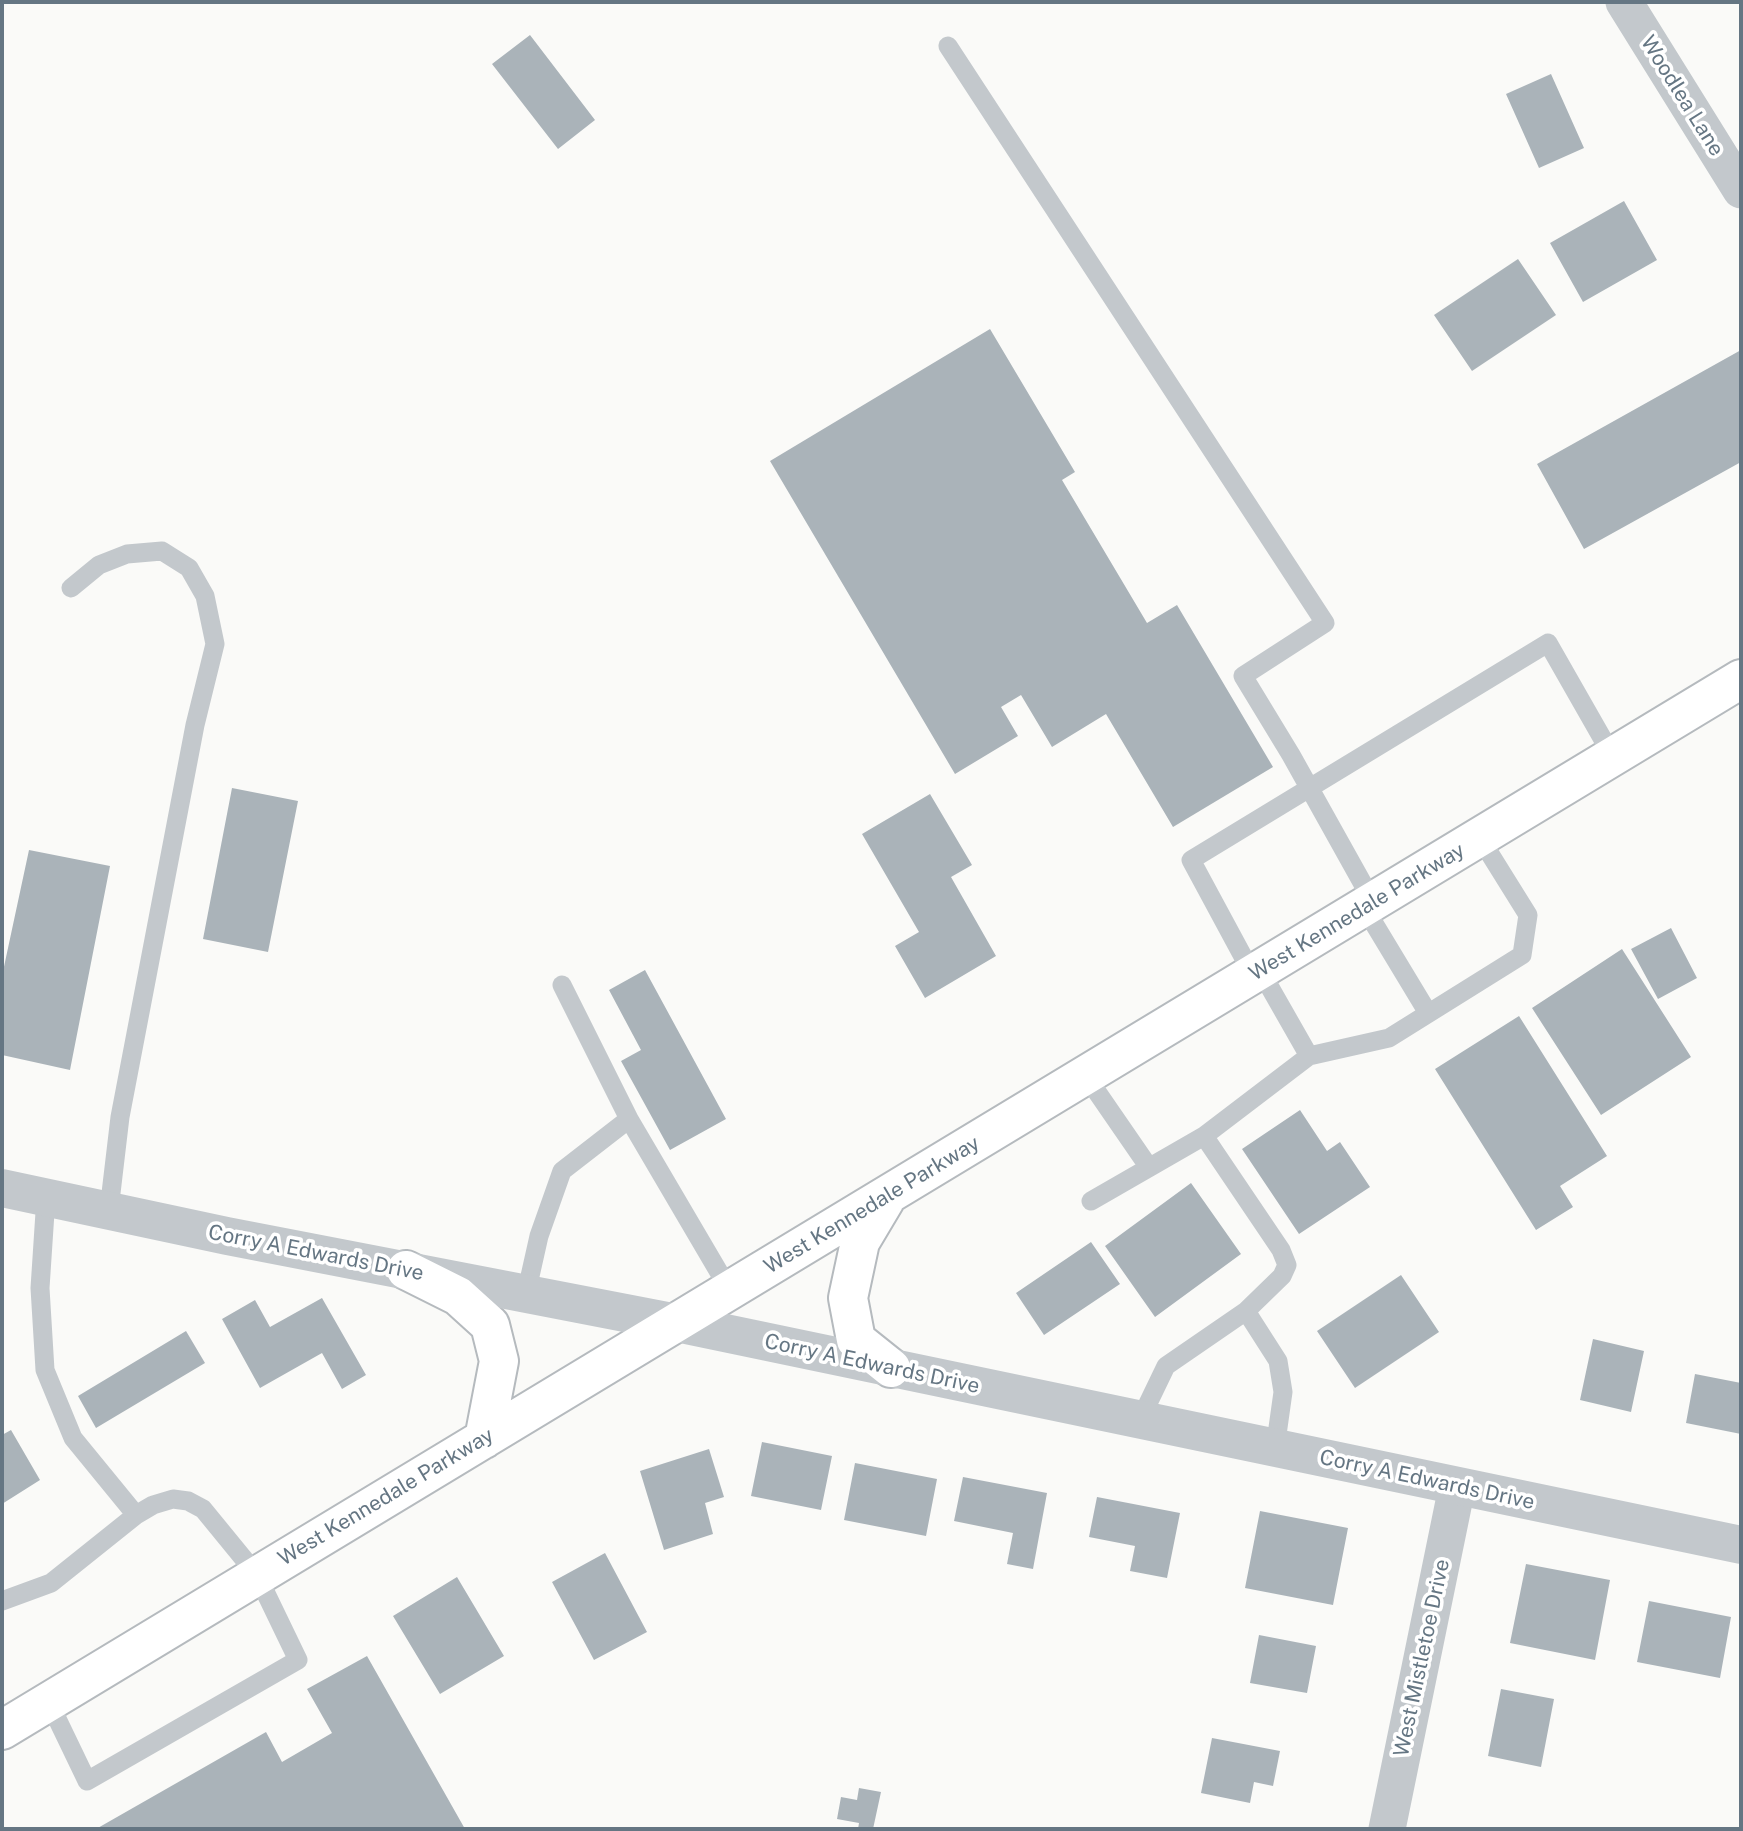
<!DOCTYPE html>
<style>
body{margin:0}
#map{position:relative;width:1743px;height:1831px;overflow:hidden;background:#fafaf8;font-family:"Public Sans",sans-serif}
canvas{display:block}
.frame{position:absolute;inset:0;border:4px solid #657683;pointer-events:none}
</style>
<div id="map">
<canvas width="1743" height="1831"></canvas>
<div class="frame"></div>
</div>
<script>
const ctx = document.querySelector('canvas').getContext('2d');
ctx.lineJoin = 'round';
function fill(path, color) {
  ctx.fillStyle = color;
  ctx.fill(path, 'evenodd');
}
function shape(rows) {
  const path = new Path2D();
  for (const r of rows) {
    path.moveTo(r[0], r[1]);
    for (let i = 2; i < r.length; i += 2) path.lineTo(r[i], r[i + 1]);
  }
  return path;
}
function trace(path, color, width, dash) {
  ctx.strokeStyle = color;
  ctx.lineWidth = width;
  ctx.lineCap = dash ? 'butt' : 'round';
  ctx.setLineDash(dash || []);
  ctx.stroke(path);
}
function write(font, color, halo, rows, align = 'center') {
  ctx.font = font + ' "Public Sans",sans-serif';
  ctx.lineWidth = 7;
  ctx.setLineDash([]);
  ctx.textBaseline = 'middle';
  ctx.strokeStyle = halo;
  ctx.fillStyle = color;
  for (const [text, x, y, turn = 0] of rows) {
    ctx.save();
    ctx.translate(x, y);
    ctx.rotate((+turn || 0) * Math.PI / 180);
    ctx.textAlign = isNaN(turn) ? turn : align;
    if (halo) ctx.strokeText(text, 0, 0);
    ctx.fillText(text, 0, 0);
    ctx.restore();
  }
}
const building = shape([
 [530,35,595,120,558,149,492,64],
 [1551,74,1584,148,1539,168,1506,94],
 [1624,201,1657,260,1583,302,1550,243],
 [1518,259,1556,315,1472,371,1434,315],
 [990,329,1075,472,1062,480,1147,623,1177,605,1273,767,1173,827,1106,714,1052,747,1021,695,1001,707,1018,736,955,774,770,461],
 [1741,350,1741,462,1584,549,1537,464],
 [232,788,298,801,268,952,203,939],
 [930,794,972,865,951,877,996,956,925,998,895,946,919,932,862,834],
 [29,850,110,866,70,1070,2,1055,2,976],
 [1671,928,1697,978,1658,999,1631,949],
 [1622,949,1691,1057,1601,1115,1532,1008],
 [645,970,726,1119,670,1150,621,1061,641,1050,609,990],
 [1519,1016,1607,1156,1560,1186,1573,1207,1536,1230,1435,1069],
 [1300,1110,1327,1151,1340,1142,1370,1187,1299,1234,1242,1149],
 [1191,1183,1241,1254,1155,1317,1105,1246],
 [1091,1242,1120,1284,1044,1335,1016,1293],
 [1401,1275,1439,1332,1355,1388,1317,1331],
 [322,1298,366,1375,342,1389,322,1353,260,1388,222,1319,255,1300,270,1327],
 [186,1331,205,1363,96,1428,78,1396],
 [1593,1339,1644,1351,1631,1412,1580,1400],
 [1695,1374,1741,1383,1741,1434,1686,1423],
 [11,1430,40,1480,2,1504,2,1435],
 [762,1442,832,1456,821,1510,751,1496],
 [709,1449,724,1497,705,1503,713,1534,664,1550,640,1471],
 [855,1463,937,1479,926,1536,844,1520],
 [963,1477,1047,1493,1033,1569,1007,1564,1013,1533,954,1521],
 [1097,1497,1180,1513,1167,1578,1130,1571,1135,1546,1089,1537],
 [1260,1511,1348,1528,1333,1605,1245,1588],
 [605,1553,647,1632,594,1660,552,1582],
 [1526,1564,1610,1580,1595,1660,1510,1643],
 [457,1577,504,1656,440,1694,393,1616],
 [1649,1601,1731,1617,1720,1678,1637,1662],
 [1259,1635,1316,1646,1307,1693,1250,1683],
 [367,1656,465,1829,96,1829,266,1732,282,1762,332,1733,307,1689],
 [1501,1689,1554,1699,1541,1767,1488,1756],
 [1212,1738,1280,1751,1273,1786,1254,1782,1250,1803,1201,1793],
 [859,1788,881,1792,873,1829,858,1829,859,1823,837,1819,841,1797,857,1800]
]);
const service = shape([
 [948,46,1325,623,1243,676,1291,755,1373,902],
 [71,588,99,565,127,554,162,551,189,568,205,596,215,644,195,725,120,1117,109,1210],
 [1364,907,1428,1013],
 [1260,970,1309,1056],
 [1253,975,1191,860,1548,643,1613,757],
 [1086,1076,1148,1166],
 [629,1119,730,1291],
 [1204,1136,1309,1056,1389,1038,1522,955,1528,915,1480,838],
 [46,1197,40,1288,45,1370,73,1438,136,1515],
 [1091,1201,1204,1136,1281,1250,1287,1265,1282,1276,1246,1311],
 [526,1294,539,1236,562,1171,629,1119,562,985],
 [1140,1420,1166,1366,1246,1311,1278,1361,1283,1392,1275,1449],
 [2,1601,51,1583,136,1515,153,1505,173,1499,188,1501,203,1509,257,1575,298,1660,87,1781,49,1702]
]);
const minor = shape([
 [1624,2,1741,190],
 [1387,1829,1457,1487]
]);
const tertiary = shape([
 [2,1188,227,1236,677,1323,1741,1545]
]);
const primary = shape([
 [885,1200,860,1242,848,1298,856,1340,891,1368],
 [406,1270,458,1296,490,1325,499,1361,484,1439],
 [2,1730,1741,679]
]);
const streetNames = [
 ["Woodlea Lane",1682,96,58],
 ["West Kennedale Parkway",1357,912,-31],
 ["West Kennedale Parkway",872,1205,-31],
 ["Corry A Edwards Drive",316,1253,11],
 ["Corry A Edwards Drive",872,1364,12],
 ["Corry A Edwards Drive",1427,1480,12],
 ["West Kennedale Parkway",386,1497,-31],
 ["West Mistletoe Drive",1422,1658,-78]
];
fill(building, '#aab3b9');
trace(primary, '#b5babe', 42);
trace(service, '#c3c8cc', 19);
trace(minor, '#c3c8cc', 37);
trace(tertiary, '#c3c8cc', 38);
trace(primary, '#fff', 38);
write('21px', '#657683', '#fff', streetNames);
</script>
